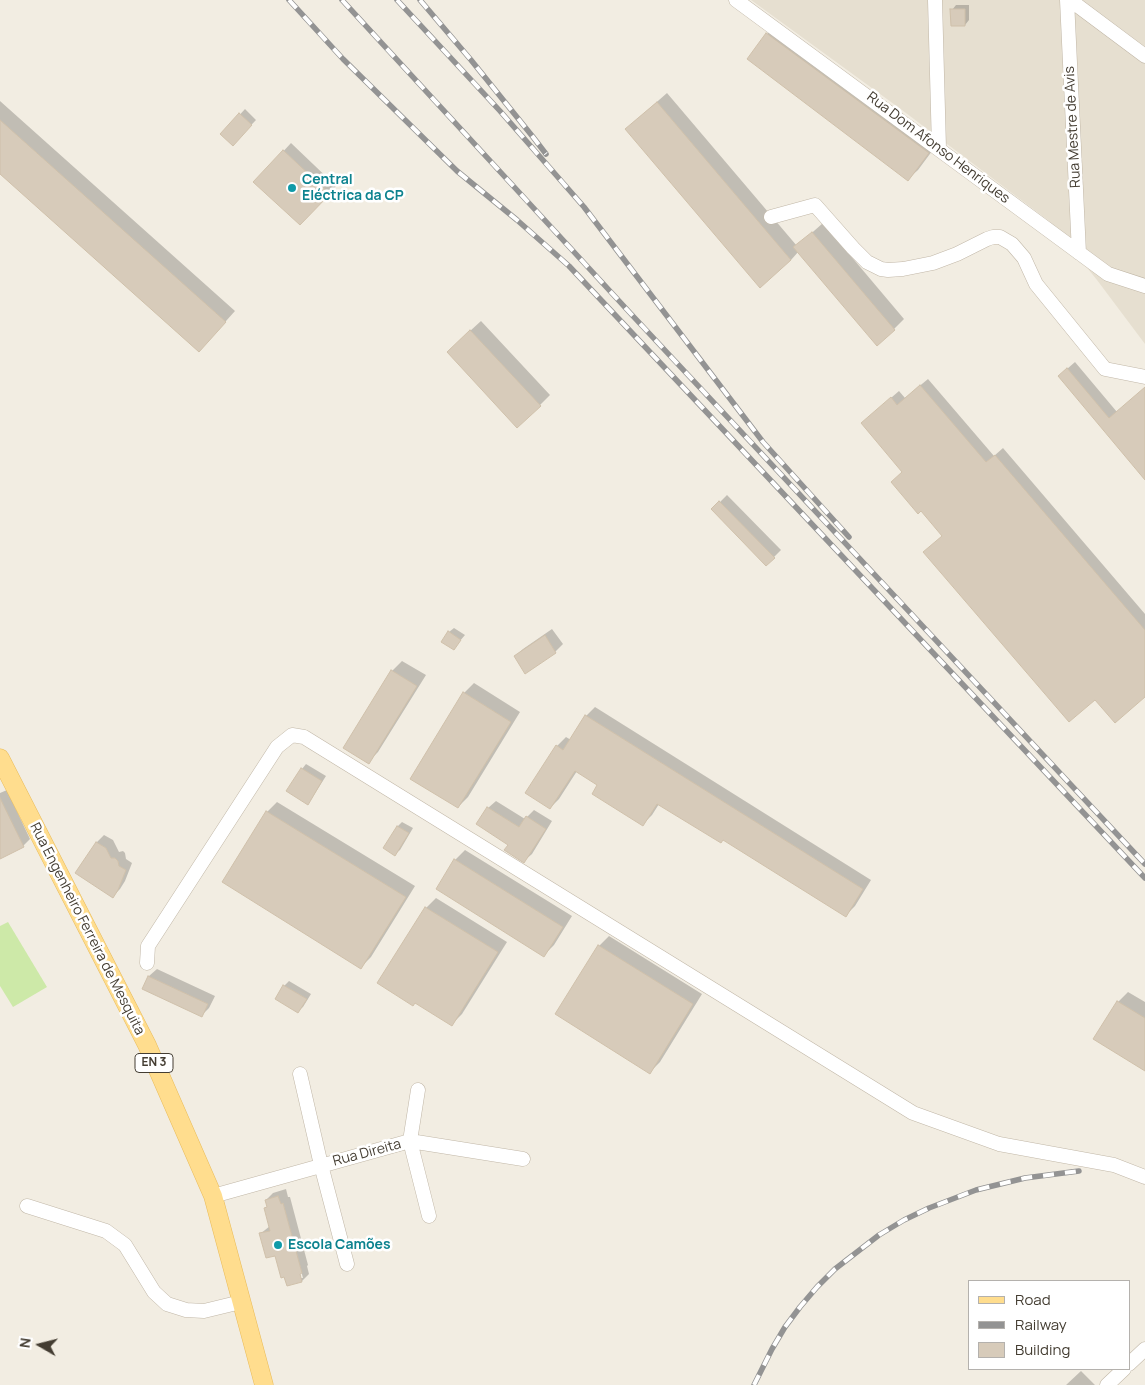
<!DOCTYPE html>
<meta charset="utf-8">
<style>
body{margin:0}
#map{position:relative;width:1145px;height:1385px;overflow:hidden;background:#f2ede2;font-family:Manrope,sans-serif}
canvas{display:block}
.legend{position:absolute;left:968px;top:1280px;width:162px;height:90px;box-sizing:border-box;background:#fff;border:1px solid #b4b1ad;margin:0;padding:6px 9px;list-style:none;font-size:15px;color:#443d32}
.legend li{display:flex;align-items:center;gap:10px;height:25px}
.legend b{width:25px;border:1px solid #b4b1ad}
.north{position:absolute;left:15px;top:1320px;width:50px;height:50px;-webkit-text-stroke:4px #fff;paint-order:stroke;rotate:278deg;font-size:14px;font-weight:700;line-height:20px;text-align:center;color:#443d32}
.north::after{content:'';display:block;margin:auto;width:18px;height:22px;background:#443d32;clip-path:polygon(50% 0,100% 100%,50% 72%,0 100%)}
</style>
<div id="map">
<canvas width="1145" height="1385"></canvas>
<ul class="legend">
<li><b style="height:6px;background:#ffdd8e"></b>Road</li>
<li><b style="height:6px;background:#939393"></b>Railway</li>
<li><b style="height:14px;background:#d7cbba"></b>Building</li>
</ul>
<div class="north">N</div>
</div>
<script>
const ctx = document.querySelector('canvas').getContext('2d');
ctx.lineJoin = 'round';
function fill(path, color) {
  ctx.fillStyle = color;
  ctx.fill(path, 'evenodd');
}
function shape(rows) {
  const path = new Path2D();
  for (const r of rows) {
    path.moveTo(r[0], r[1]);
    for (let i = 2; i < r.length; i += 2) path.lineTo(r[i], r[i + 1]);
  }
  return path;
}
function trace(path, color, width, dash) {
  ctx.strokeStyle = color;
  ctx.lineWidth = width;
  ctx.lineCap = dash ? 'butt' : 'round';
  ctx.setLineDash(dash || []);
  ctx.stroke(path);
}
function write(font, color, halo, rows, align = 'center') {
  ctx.font = font + ' Manrope,sans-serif';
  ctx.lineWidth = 5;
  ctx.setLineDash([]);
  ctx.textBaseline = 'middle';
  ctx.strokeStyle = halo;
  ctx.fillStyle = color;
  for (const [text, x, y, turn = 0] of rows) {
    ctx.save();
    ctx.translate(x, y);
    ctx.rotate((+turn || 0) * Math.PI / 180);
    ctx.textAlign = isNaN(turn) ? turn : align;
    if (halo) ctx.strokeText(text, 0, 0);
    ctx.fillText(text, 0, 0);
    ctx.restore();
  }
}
const residential = shape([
 [751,0,1145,0,1145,344,1097,280,1049,221,902,110]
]);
const green = shape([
 [8,922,47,987,13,1007,0,986,0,926]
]);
const shadow = shape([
 [956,5,969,5,969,20,965,25,952,10],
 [777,24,938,143,918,170,908,179,767,34],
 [667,93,797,246,823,223,904,319,894,329,799,251,791,260,626,129],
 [0,101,235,311,209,340,0,172],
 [245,109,256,120,233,144,222,134],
 [291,143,336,186,308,216,255,182],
 [481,321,550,395,540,405,458,342],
 [1075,362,1117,412,1145,388,1145,478,1067,369],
 [928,379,994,456,1003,448,1145,614,1145,695,1095,698,947,532,904,471,870,416,899,391,905,398],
 [727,495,781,550,766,565,713,509],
 [454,628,465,635,454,648,449,632],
 [552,629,563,644,555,652,526,672,515,656,523,649],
 [402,661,426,675,378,752,368,762,345,748,392,671],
 [474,683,520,712,468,797,458,807,464,693],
 [595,707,871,880,855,906,846,915,723,839,659,804,652,815,643,824,599,785,577,771,559,799,550,808,557,746,566,737,571,740,586,716],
 [306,764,326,776,312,798,308,803,302,769],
 [7,790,30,839,23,846,0,855,0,793],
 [496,801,525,819,534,810,552,821,532,854,524,861,510,844,488,808],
 [277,802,415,886,371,957,361,967,267,812],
 [402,822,413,828,400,850,395,854,398,826],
 [104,835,113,840,119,852,123,851,125,853,126,859,132,863,125,881,120,889,112,897,77,873,97,842],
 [465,850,572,916,554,945,544,955,437,889,455,860],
 [436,898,507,942,462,1014,452,1024,426,908],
 [609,936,702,994,660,1062,650,1072,599,946],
 [157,969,215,996,209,1008,202,1015,144,988,149,976],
 [289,981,311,994,303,1007,298,1011,277,999,284,986],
 [1128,992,1145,1002,1145,1070,1118,1002],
 [286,1189,288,1197,290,1197,308,1265,307,1266,309,1274,302,1281,287,1285,276,1254,260,1234,270,1226,265,1209,268,1206,266,1200,273,1193],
 [300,1267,303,1278,300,1278,298,1268],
 [1081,1371,1095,1385,1066,1385]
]);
const building = shape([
 [950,9,965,9,965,26,951,26,950,9],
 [766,33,929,153,908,181,747,59,766,33],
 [657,102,791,260,760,288,625,129,657,102],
 [239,113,252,125,233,146,220,134,239,113],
 [0,120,226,322,199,352,0,174,0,120],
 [283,150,330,194,300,225,253,182,283,150],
 [812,232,895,330,877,346,793,247,812,232],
 [470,330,541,406,517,428,447,352,470,330],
 [1067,368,1109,418,1145,387,1145,480,1058,376,1067,368],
 [920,385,986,462,995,455,1145,630,1145,697,1115,723,1095,700,1069,722,923,552,942,536,921,511,918,514,891,482,902,472,861,423,891,397,897,405,920,385],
 [719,501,775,558,766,566,711,509,719,501],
 [448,631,461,640,454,650,441,642,448,631],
 [545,635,556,653,525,674,514,656,545,635],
 [391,670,417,686,369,764,343,748,391,670],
 [463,692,511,722,458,808,410,779,463,692],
 [585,715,863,889,846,917,723,840,721,843,657,804,643,826,592,794,597,785,575,771,550,809,525,793,556,745,563,750,585,715],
 [301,768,322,781,308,805,286,791,301,768],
 [0,798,24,847,0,859,0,798],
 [487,807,519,827,526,816,546,829,524,863,504,850,508,845,476,824,487,807],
 [266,811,406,897,361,969,222,882,266,811],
 [397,826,409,833,395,856,383,848,397,826],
 [96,842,106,848,111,858,115,858,118,861,119,866,126,870,118,890,113,898,75,873,96,842],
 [454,859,563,927,544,957,436,889,454,859],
 [425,907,498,952,452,1026,415,1003,413,1006,377,983,425,907],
 [598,945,693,1004,650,1074,555,1014,598,945],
 [148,976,208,1004,202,1017,142,989,148,976],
 [283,985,307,999,298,1013,275,999,283,985],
 [1117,1001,1145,1018,1145,1071,1093,1039,1117,1001],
 [278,1196,281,1204,283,1203,302,1273,300,1274,302,1282,287,1286,284,1277,281,1278,275,1256,266,1258,259,1233,270,1231,264,1208,267,1207,265,1200,278,1196]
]);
const minor = shape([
 [736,0,1108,274,1145,286],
 [935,0,939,148],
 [1067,0,1079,253],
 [1070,0,1145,56],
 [771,217,815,205,853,248,867,262,881,269,888,270,903,269,933,263,957,254,987,239,993,237,1000,237,1012,244,1024,258,1036,284,1105,369,1145,377],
 [147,963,148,946,277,747,292,735,304,737,913,1113,999,1144,1114,1165,1145,1177],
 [300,1074,321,1165,347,1264],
 [418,1090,410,1141,429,1216],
 [213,1196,410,1141,523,1159],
 [27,1206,106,1231,125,1245,154,1292,167,1304,186,1310,204,1311,241,1302],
 [1129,1364,1145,1349],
 [1107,1385,1124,1369]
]);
const major = shape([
 [0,758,147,1045,213,1196,264,1385]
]);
const rail = shape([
 [289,0,343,59,457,171,517,220,569,266,1145,878],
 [342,0,632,315,1145,864],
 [397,0,500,111,584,207,763,442,849,537],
 [420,0,471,60,533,137,546,154],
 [754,1385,772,1349,785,1327,800,1307,817,1287,835,1269,879,1235,904,1220,929,1208,976,1190,1025,1178,1079,1171]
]);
const markers = [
 [292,188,5,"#0f9aa8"],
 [278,1245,5,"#0f9aa8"]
];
const shields = [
 [154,1063,38]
];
const shieldNames = [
 ["EN 3",154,1063]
];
const streetNames = [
 ["Rua Mestre de Avis",1073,127,-93],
 ["Rua Dom Afonso Henriques",938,148,37],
 ["Rua Engenheiro Ferreira de Mesquita",87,929,63],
 ["Rua Direita",367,1153,-15]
];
const cultureNames = [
 ["Central",302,180],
 ["Eléctrica da CP",302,196],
 ["Escola Camões",288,1245]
];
fill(residential, '#e6dfd0');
fill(green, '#cde9a8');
fill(shadow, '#0003');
fill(building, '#d7cbba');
trace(building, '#cfc0aa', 1);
trace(minor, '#c1b7a7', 15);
trace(major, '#e9bb59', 19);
trace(minor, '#fff', 14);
trace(major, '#ffdd8e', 18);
trace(rail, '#939393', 5.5);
trace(rail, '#fff', 4, [11]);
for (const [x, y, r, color] of markers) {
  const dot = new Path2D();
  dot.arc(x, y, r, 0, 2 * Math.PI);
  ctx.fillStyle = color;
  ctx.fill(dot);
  trace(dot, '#fff', 2);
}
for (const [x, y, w] of shields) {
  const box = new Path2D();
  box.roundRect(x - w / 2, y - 9.5, w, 19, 4);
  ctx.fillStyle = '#fff';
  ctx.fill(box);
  trace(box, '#443d32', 1);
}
write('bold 12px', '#443d32', null, shieldNames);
write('14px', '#443d32', '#fff', streetNames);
write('bold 14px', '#0d838f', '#fff', cultureNames, 'left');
</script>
